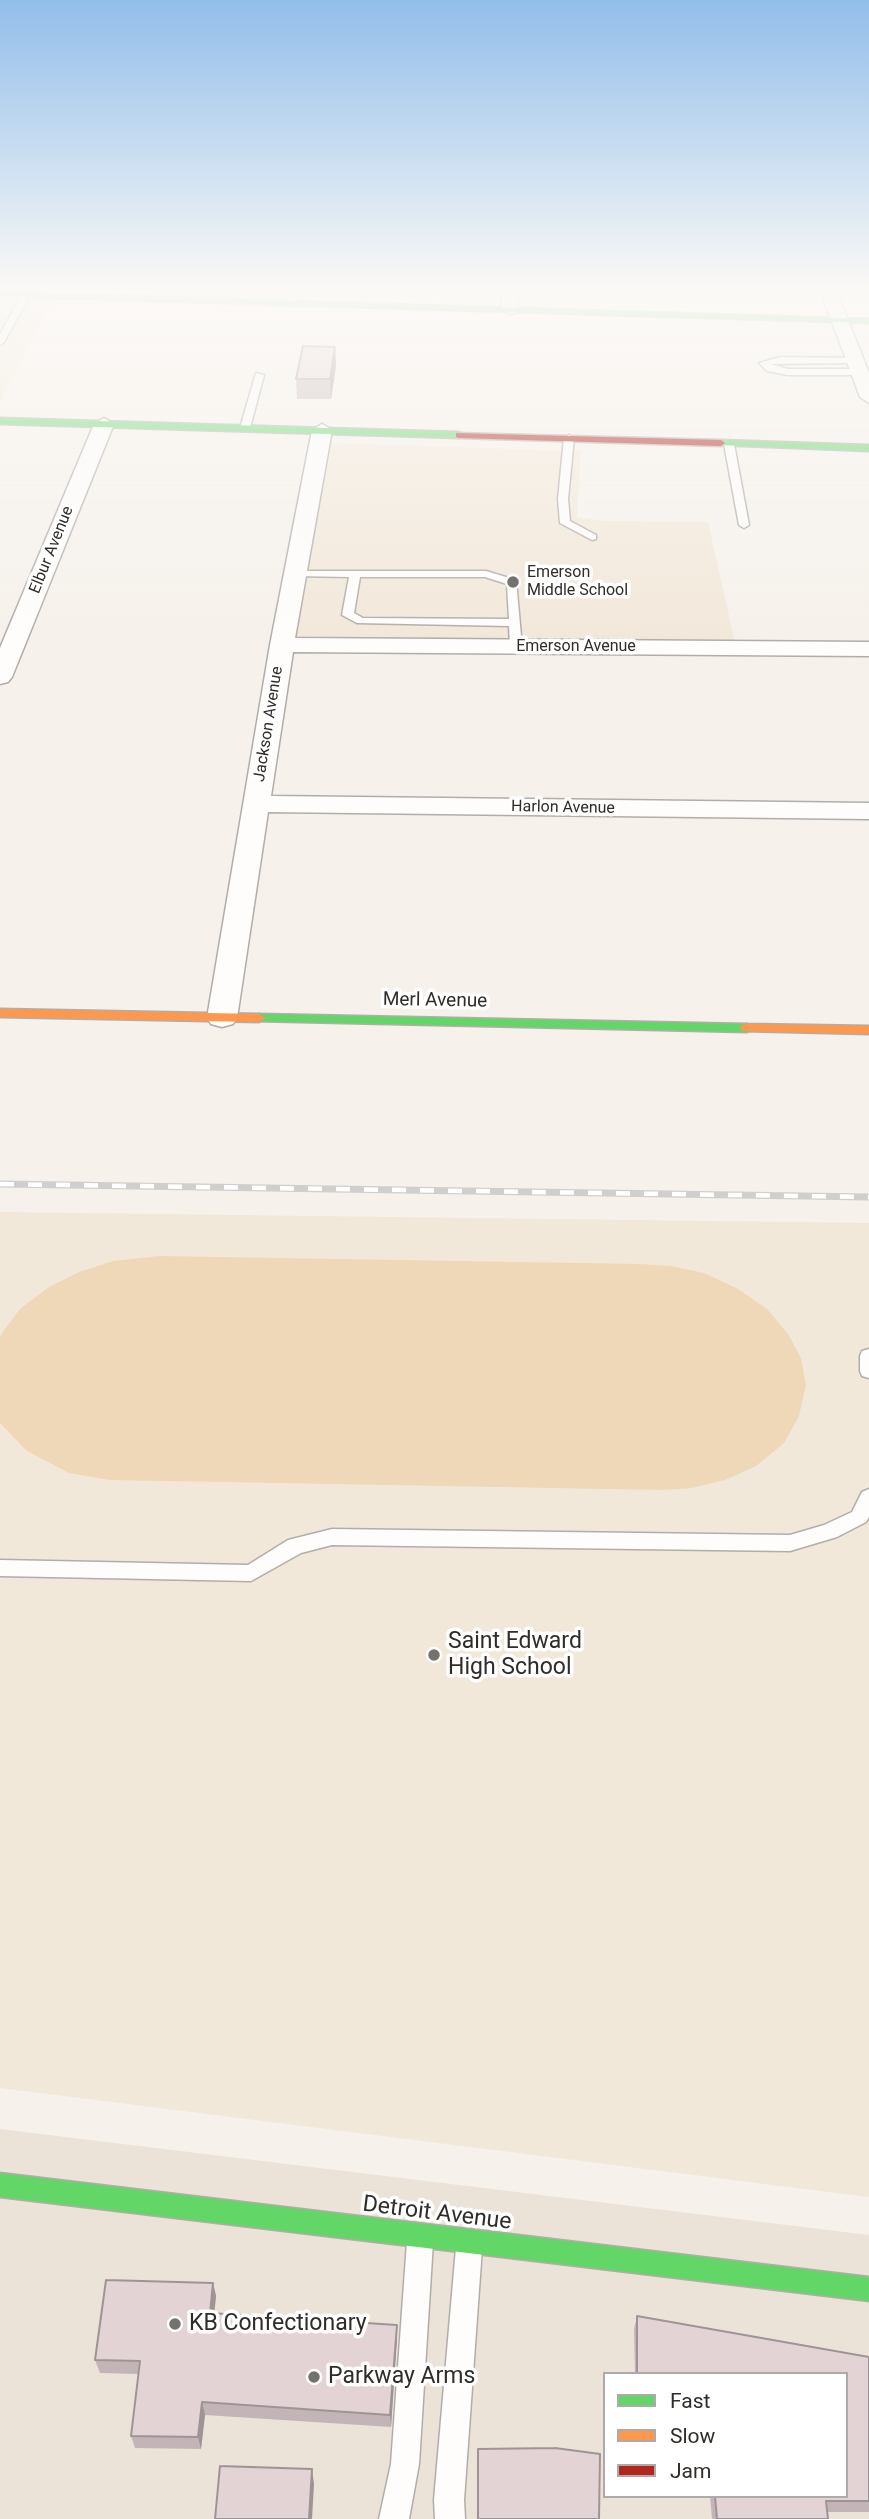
<!DOCTYPE html>
<style>
body{margin:0}
#map{position:relative;width:869px;height:2519px;overflow:hidden;background:#f6f1eb;font-family:Roboto,sans-serif}
canvas{display:block}
.legend{position:absolute;left:603px;top:2372px;width:245px;height:126px;box-sizing:border-box;background:#fff;border:2px solid #acaba9;margin:0;padding:9px 12px;list-style:none;font-size:21px;color:#302d29}
.legend li{display:flex;align-items:center;gap:14px;height:35px}
.legend b{width:35px;border:2px solid #acaba9}
</style>
<div id="map">
<canvas width="869" height="2519"></canvas>
<ul class="legend">
<li><b style="height:9px;background:#63d668"></b>Fast</li>
<li><b style="height:9px;background:#ff974d"></b>Slow</li>
<li><b style="height:9px;background:#b3261e"></b>Jam</li>
</ul>
</div>
<script>
const ctx = document.querySelector('canvas').getContext('2d');
ctx.lineJoin = 'round';
function fill(path, color) {
  ctx.fillStyle = color;
  ctx.fill(path, 'evenodd');
}
function shape(rows) {
  const path = new Path2D();
  for (const r of rows) {
    path.moveTo(r[0], r[1]);
    for (let i = 2; i < r.length; i += 2) path.lineTo(r[i], r[i + 1]);
  }
  return path;
}
function trace(path, color, width, dash) {
  ctx.strokeStyle = color;
  ctx.lineWidth = width;
  ctx.lineCap = dash ? 'butt' : 'round';
  ctx.setLineDash(dash || []);
  ctx.stroke(path);
}
function write(font, color, halo, rows, align = 'center') {
  ctx.font = font + ' Roboto,sans-serif';
  ctx.lineWidth = 7;
  ctx.setLineDash([]);
  ctx.textBaseline = 'middle';
  ctx.strokeStyle = halo;
  ctx.fillStyle = color;
  for (const [text, x, y, turn = 0] of rows) {
    ctx.save();
    ctx.translate(x, y);
    ctx.rotate((+turn || 0) * Math.PI / 180);
    ctx.textAlign = isNaN(turn) ? turn : align;
    if (halo) ctx.strokeText(text, 0, 0);
    ctx.fillText(text, 0, 0);
    ctx.restore();
  }
}
const built = shape([
 [0,2129,869,2235,869,2519,0,2519],
 [605,2374,846,2374,846,2496,605,2496]
]);
const education = shape([
 [0,299,53,300,0,402],
 [330,443,581,451,577,517,602,521,708,522,735,643,295,641],
 [0,1212,869,1223,869,2197,0,2088]
]);
const green = shape([
 [160,1256,640,1264,671,1266,704,1273,738,1289,767,1309,788,1334,801,1358,806,1385,799,1416,784,1443,756,1466,725,1480,692,1488,663,1490,109,1480,69,1473,27,1451,0,1423,0,1338,2,1333,20,1309,49,1287,79,1272,113,1261]
]);
const lane = shape([
 [292,287,300,287,293,303,289,306,285,303,292,287],
 [23,293,30,295,4,342,0,345,0,334,23,293],
 [780,357,856,358,861,361,859,363,771,364,788,369,860,369,865,372,860,375,788,375,767,371,759,363,780,357],
 [256,373,264,375,250,428,245,431,240,428,256,373],
 [569,435,574,438,568,499,570,521,596,535,596,539,592,540,560,523,558,499,564,438,569,435],
 [729,441,734,444,749,525,744,528,739,525,724,444,729,441],
 [291,571,486,571,516,580,522,647,516,651,510,647,509,626,357,623,342,615,349,577,295,576,289,573,291,571],
 [360,577,485,577,507,584,509,619,363,618,354,613,360,577],
 [869,1349,869,1378,862,1376,860,1371,860,1356,862,1351,869,1349],
 [869,1489,869,1517,866,1522,837,1537,790,1551,332,1545,301,1553,251,1581,0,1576,0,1560,248,1565,288,1540,332,1529,790,1535,824,1525,852,1512,862,1492,869,1489],
 [420,2229,429,2233,433,2242,419,2464,409,2519,379,2519,391,2464,407,2242,411,2233,420,2229],
 [469,2235,478,2239,482,2248,464,2500,465,2519,435,2519,434,2500,456,2248,460,2239,469,2235]
]);
const street = shape([
 [503,287,519,287,516,313,510,314,501,309,503,287],
 [819,287,835,287,869,373,869,403,860,397,819,287],
 [104,418,114,424,12,677,8,682,0,684,0,648,94,424,104,418],
 [322,424,332,430,295,638,869,642,869,656,293,652,271,796,869,803,869,819,268,812,237,1018,233,1024,222,1027,211,1024,207,1018,270,645,312,430,322,424]
]);
const fast = shape([
 [0,292,869,319,869,323,0,296,0,292],
 [0,418,459,432,463,435,459,438,0,424,0,418],
 [721,440,869,445,869,451,718,445,717,443,721,440],
 [259,1014,747,1024,754,1028,747,1032,254,1021,252,1018,259,1014],
 [0,2173,869,2277,869,2301,0,2197,0,2173]
]);
const slow = shape([
 [0,1009,259,1014,266,1018,259,1022,0,1017,0,1009],
 [747,1024,869,1026,869,1034,742,1031,740,1028,742,1025,747,1024]
]);
const jam = shape([
 [456,433,721,440,725,443,721,446,459,438,456,437,456,433]
]);
const rail = shape([
 [0,1184,869,1197]
]);
const wall = shape([
 [335,347,336,366,331,399,297,399,296,379],
 [213,2283,216,2296,214,2313,397,2325,397,2338,391,2427,205,2415,201,2449,135,2448,131,2436,138,2374,100,2373,95,2360],
 [637,2316,869,2357,869,2512,827,2512,828,2519,712,2519,710,2496,846,2496,846,2374,635,2374,634,2329]
]);
const shadedWall = shape([
 [335,347,336,366,331,399,330,379],
 [213,2283,216,2296,213,2326,210,2313],
 [397,2325,397,2338,391,2427,390,2415],
 [202,2402,205,2415,201,2449,198,2437],
 [312,2469,314,2484,312,2519,309,2519]
]);
const building = shape([
 [303,346,335,347,330,379,296,379,303,346],
 [106,2280,213,2283,210,2313,397,2325,390,2415,202,2402,198,2437,131,2436,140,2361,95,2360,106,2280],
 [637,2316,869,2357,869,2501,826,2501,828,2519,717,2519,715,2496,846,2496,846,2374,637,2374,637,2316],
 [555,2448,600,2454,599,2519,478,2519,478,2449,555,2448],
 [220,2466,312,2469,309,2519,215,2519,220,2466]
]);
const markers = [
 [513,582,7,"#75726d"],
 [434,1655,7,"#75726d"],
 [175,2324,7,"#75726d"],
 [314,2377,7,"#75726d"]
];
const farStreetnames = [
 ["Elbur Avenue",52,550,-68],
 ["Emerson Avenue",576,647],
 ["Jackson Avenue",269,724,-81],
 ["Harlon Avenue",563,808,1]
];
const farPoinames = [
 ["Emerson",527,573],
 ["Middle School",527,591]
];
const streetNames = [
 ["Merl Avenue",435,1001,1]
];
const nearPoinames = [
 ["Saint Edward",448,1642],
 ["High School",448,1668],
 ["KB Confectionary",189,2324],
 ["Parkway Arms",328,2377]
];
const nearStreetnames = [
 ["Detroit Avenue",437,2214,7]
];
fill(built, '#ece3d8');
fill(education, '#f2e8da');
fill(green, '#efd8b8');
trace(lane, '#b1ada9', 3);
trace(street, '#b1ada9', 3);
trace(fast, '#b1ada9', 3);
trace(slow, '#b1ada9', 3);
trace(jam, '#b1ada9', 3);
fill(lane, '#fefdfc');
fill(street, '#fefdfc');
fill(fast, '#63d668');
fill(slow, '#ff974d');
fill(jam, '#b3261e');
trace(rail, '#d1cfcd', 7);
trace(rail, '#fff', 4.5, [14]);
fill(wall, '#c3b5b7');
fill(shadedWall, '#9f9495');
fill(building, '#e3d3d5');
trace(building, '#9f9495', 2);
const sky = ctx.createLinearGradient(0, 0, 0, 640);
sky.addColorStop(0, '#92beeb');
sky.addColorStop(0.45, '#fbf9f6');
sky.addColorStop(1, '#fbf9f600');
ctx.fillStyle = sky;
ctx.fillRect(0, 0, 869, 640);
for (const [x, y, r, color] of markers) {
  const dot = new Path2D();
  dot.arc(x, y, r, 0, 2 * Math.PI);
  ctx.fillStyle = color;
  ctx.fill(dot);
  trace(dot, '#fff', 2.5);
}
write('16px', '#302d29', '#fff', farStreetnames);
write('16px', '#302d29', '#fff', farPoinames, 'left');
write('19px', '#302d29', '#fff', streetNames);
write('23px', '#302d29', '#fff', nearPoinames, 'left');
write('23px', '#302d29', '#fff', nearStreetnames);
</script>
